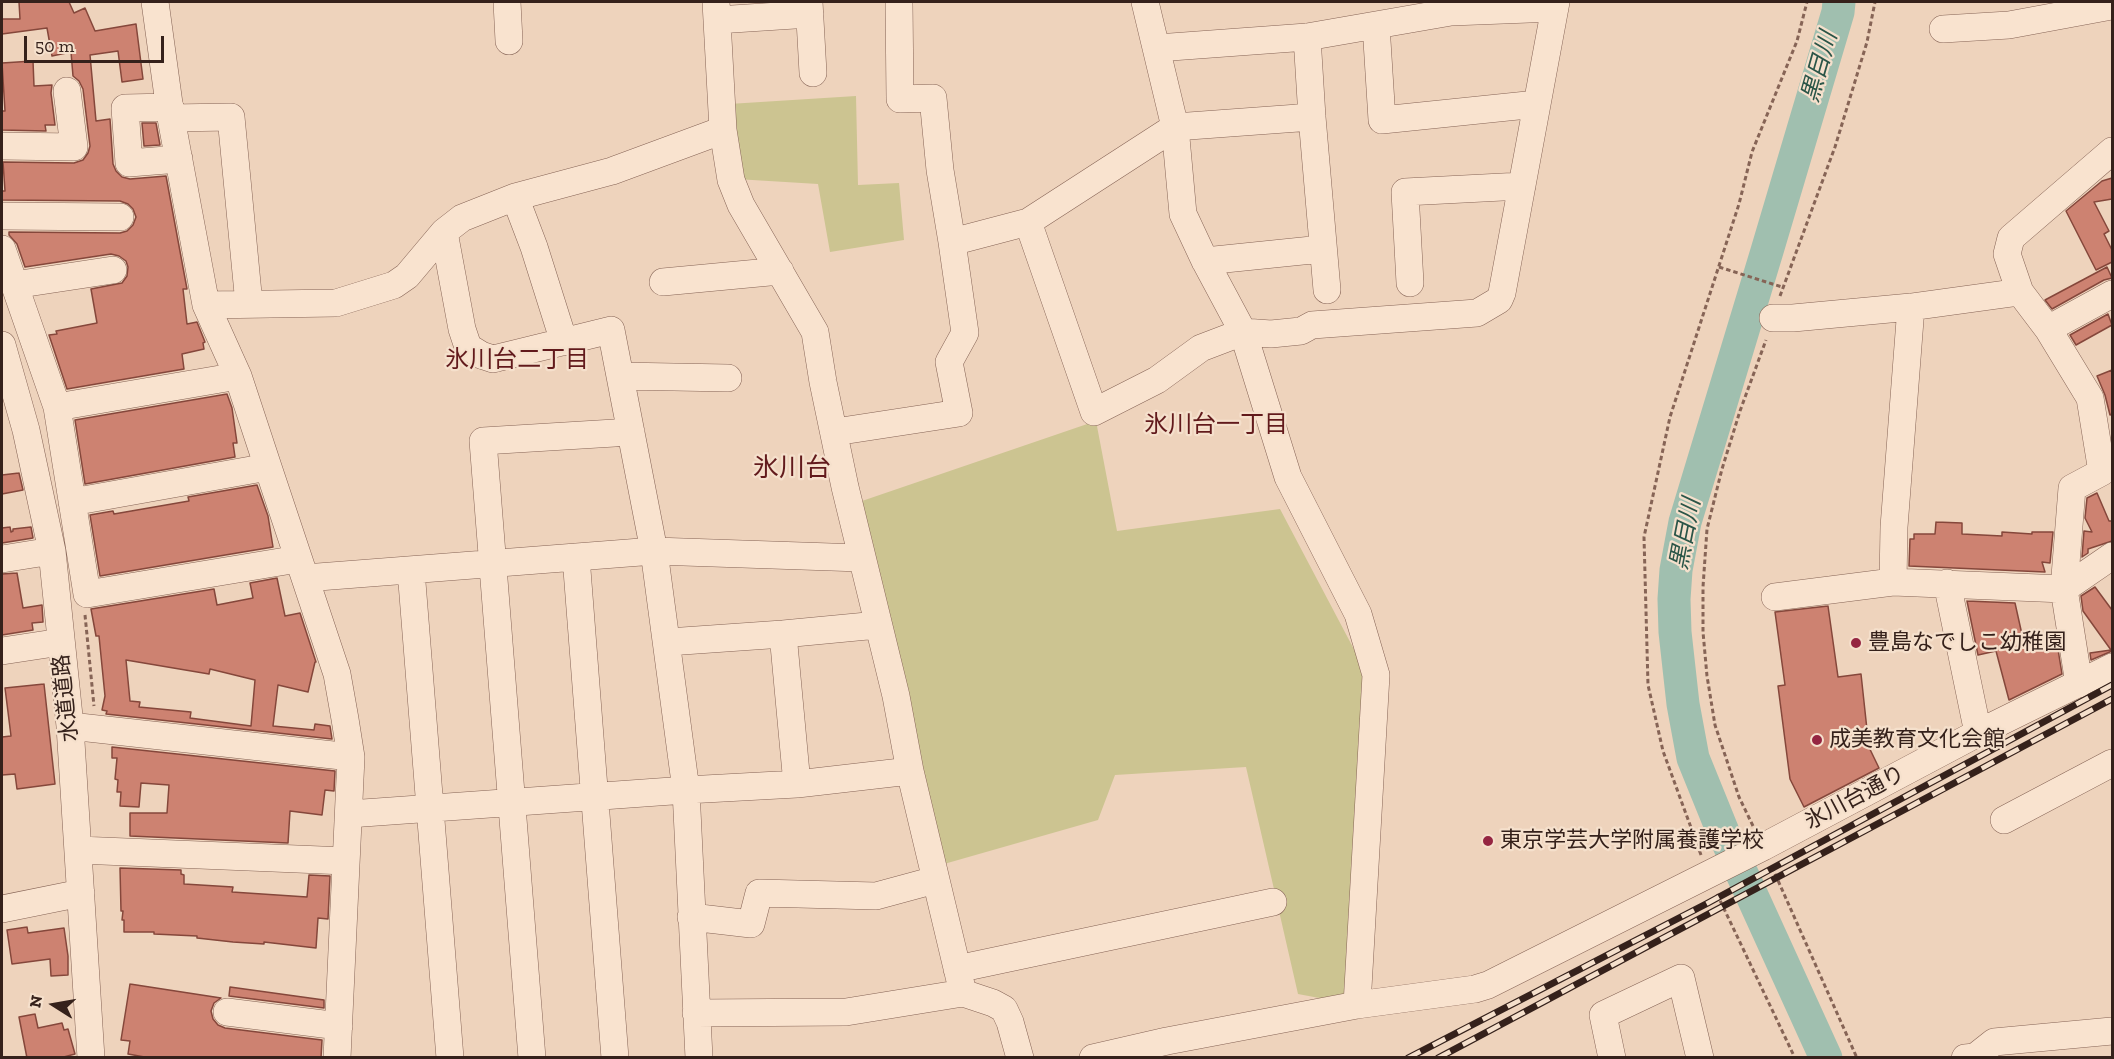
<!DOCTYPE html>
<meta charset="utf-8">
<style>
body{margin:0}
#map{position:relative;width:2114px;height:1059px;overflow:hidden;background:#eed3bc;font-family:"Zilla Slab",serif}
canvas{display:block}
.frame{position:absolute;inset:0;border:3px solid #35211b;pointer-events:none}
.north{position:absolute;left:24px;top:975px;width:60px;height:60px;-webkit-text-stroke:4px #f5e0cc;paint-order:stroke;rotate:281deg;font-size:16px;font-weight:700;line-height:24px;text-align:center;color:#35211b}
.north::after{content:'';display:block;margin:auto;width:21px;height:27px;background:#35211b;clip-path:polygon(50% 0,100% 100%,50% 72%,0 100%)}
.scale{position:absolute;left:24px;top:36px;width:140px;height:27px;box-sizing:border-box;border:3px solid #35211b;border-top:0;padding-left:8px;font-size:18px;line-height:21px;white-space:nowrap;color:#35211b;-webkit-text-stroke:4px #f5e0cc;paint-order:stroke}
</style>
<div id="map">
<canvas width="2114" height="1059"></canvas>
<div class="frame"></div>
<div class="north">N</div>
<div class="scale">50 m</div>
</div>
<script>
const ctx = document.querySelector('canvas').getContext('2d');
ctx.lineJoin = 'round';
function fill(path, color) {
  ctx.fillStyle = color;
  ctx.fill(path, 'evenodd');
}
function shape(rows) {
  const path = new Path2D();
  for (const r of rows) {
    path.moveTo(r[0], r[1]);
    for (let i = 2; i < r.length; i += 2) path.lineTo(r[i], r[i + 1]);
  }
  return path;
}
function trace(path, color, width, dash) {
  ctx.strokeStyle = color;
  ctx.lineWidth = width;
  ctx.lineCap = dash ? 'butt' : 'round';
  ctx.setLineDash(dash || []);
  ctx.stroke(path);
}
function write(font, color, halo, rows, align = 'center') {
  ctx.font = font + ' "Zilla Slab","Noto Sans JP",serif';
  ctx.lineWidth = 4.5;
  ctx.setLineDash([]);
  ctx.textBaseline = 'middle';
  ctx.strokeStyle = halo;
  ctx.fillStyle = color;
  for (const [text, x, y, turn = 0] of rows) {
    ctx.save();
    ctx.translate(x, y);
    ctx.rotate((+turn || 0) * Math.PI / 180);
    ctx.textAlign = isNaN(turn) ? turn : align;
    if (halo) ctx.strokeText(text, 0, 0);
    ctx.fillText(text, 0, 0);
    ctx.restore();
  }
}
const green = shape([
 [856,96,858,185,899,183,904,240,830,252,818,184,736,179,729,104],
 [1096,421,1117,531,1280,509,1367,674,1346,1003,1298,994,1246,767,1115,775,1098,820,944,864,862,501]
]);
const river = shape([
 [1826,1058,1723,832,1693,758,1683,704,1675,632,1674,599,1676,570,1685,522,1767,251,1838,12,1839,2]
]);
const building = shape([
 [19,2,69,2,74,13,85,8,95,31,136,24,143,79,122,82,118,51,90,55,96,121,110,119,113,164,116,171,122,177,130,179,166,176,187,289,183,289,187,324,197,322,205,342,203,343,204,349,182,354,184,369,67,389,49,335,57,334,56,331,97,323,91,289,122,283,127,276,128,267,126,261,119,256,111,254,25,267,17,244,9,235,9,232,120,233,127,231,133,225,136,217,133,209,128,204,120,201,2,200,2,191,5,191,3,162,74,163,83,160,88,153,90,146,83,89,79,81,73,76,71,52,52,56,47,28,2,34,2,19,20,19,19,2],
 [33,61,34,86,52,85,51,93,55,125,45,125,46,131,2,130,2,111,5,111,2,63,33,61],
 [142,123,156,123,160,145,144,146,142,123],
 [2112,178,2112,199,2094,202,2109,231,2104,234,2112,250,2112,262,2096,270,2066,211,2102,181,2112,178],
 [2107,267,2112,278,2104,280,2052,309,2045,300,2107,267],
 [2108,314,2112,325,2076,345,2070,335,2108,314],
 [2112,370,2112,414,2110,415,2105,395,2097,376,2112,370],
 [227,394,232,408,237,443,233,443,235,457,85,484,75,420,227,394],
 [19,473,23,490,2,494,2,475,19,473],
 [257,485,268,516,273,547,100,576,90,515,113,511,114,514,189,501,188,497,257,485],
 [2097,493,2109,521,2112,521,2112,541,2088,549,2088,553,2082,557,2084,531,2092,532,2085,518,2087,498,2097,493],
 [1936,522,1962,523,1962,534,2002,536,2002,532,2032,534,2032,532,2053,532,2050,563,2042,562,2045,572,1909,566,1910,539,1914,539,1914,534,1935,534,1936,522],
 [10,527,11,532,13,531,13,529,31,527,33,538,2,543,2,528,10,527],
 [17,573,23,608,42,605,43,622,32,623,33,630,2,635,2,574,17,573],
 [277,578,285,616,300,613,316,662,315,662,308,692,278,685,273,726,314,730,315,724,330,726,332,739,106,714,107,711,102,710,105,696,99,636,96,636,91,609,214,589,217,605,253,598,250,583,277,578],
 [126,660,209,674,210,669,255,680,251,726,190,718,191,712,139,707,140,702,130,701,126,660],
 [2095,587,2112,610,2112,651,2091,660,2090,653,2111,650,2083,611,2081,596,2095,587],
 [1967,601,2015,603,2023,639,2055,631,2062,674,2009,700,1996,651,1978,655,1967,601],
 [1828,606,1838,677,1861,674,1868,739,1865,739,1879,768,1804,807,1790,779,1778,686,1785,685,1775,612,1828,606],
 [44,684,55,784,17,789,15,774,2,775,2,737,11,736,5,688,44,684],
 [112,747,335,771,334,791,325,790,322,815,290,811,288,843,130,836,130,813,167,813,169,785,141,783,139,807,120,806,121,792,117,792,118,780,115,779,117,758,112,758,112,747],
 [120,868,181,870,181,874,184,875,184,884,233,887,232,892,307,897,309,875,330,876,328,919,318,918,316,948,264,942,264,944,233,942,197,938,197,936,154,934,154,932,124,932,124,920,122,920,123,911,121,911,120,868],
 [27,927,28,933,64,928,68,956,68,975,51,976,50,959,12,964,7,930,27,927],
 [130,984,221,998,214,1003,211,1011,213,1019,218,1025,225,1028,322,1040,321,1058,150,1058,128,1054,130,1041,121,1040,130,984],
 [230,987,324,1000,324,1008,229,996,230,987],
 [35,1014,38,1028,62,1023,64,1030,68,1029,75,1054,60,1058,27,1058,19,1017,35,1014]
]);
const path = shape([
 [1719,267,1782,287],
 [1780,296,1835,147,1867,42,1875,2],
 [85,615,94,706],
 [1753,826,1739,797,1715,725,1707,676,1703,632,1703,587,1707,529,1722,469,1740,411,1766,340],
 [1701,855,1663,751,1648,685,1644,537,1670,417,1739,204,1752,152,1797,41,1807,2],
 [1772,867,1857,1058],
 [1717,894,1795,1058]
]);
const minor = shape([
 [155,2,171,118,206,305,238,376,268,467,337,674,345,719,351,757,337,1058],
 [507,2,509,41],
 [716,2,723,130,731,180,741,205,815,332,823,382,845,487,896,696,910,771,963,993],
 [809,2,813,73],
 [899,2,900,99,933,98,940,170,952,242],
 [1145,2,1175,127,1183,214,1205,261,1243,332,1288,477,1358,614,1376,675,1357,1005],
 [717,20,810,14],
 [1376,25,1382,120,1537,104],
 [1943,29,2009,25,2112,6],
 [1307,37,1312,117,1327,290],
 [1157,48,1307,37,1451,12,1555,8],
 [170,107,125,108,129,163,179,159],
 [171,118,231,117,249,304],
 [2,146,74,147,67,91],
 [2112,151,2011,238,2007,254,2020,292,2048,329,2112,294],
 [515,197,534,247,564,342],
 [2,216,120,217],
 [1028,222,1094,412,1157,380,1201,348,1243,332,1271,334,1301,331,1312,325,1477,313,1499,300,1502,293,1556,2],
 [444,232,462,329,468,347,481,355,493,359,611,330,654,551,686,790,699,1058],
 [2,249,57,407,87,594,298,559],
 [1205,261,1322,249],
 [663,282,780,271],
 [1410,283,1405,192,1522,186],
 [14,285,113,270],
 [206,305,336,303,394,285,407,276,444,232,462,218,515,197,612,171,723,130],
 [1773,318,1793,318,1911,307,2020,292],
 [2048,329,2090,398,2102,472,2072,488,2064,589,2079,684],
 [2,345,26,430,52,551,70,726,91,1058],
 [620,376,728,378],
 [57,407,238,376],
 [835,432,959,413,949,362,965,333,952,242,1028,222,1175,127,1312,117],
 [72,502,268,467],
 [576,557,615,1058],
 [2,559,52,551],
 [411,570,450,1058],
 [305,578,654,551,861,558],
 [1893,582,1894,527,1911,307],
 [1947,583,1978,733],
 [1775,597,1893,582,2064,589,2112,556],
 [783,634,797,784],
 [668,642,783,634,878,625],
 [2,651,61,642],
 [70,726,351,757],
 [349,814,686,790,797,784,910,771],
 [2004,820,2112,763],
 [78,850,346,861],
 [2,909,81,893],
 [691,917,751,924,759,893,876,896,935,880],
 [957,969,1273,902],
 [227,1012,339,1026],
 [696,1013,846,1012,963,993,993,1003,1004,1009,1010,1022,1020,1058],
 [532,1058,483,441,631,432],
 [1093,1058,1167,1041,1357,1005,1475,989,1488,985,1763,847,1978,733,2112,667],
 [1612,1058,1603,1015,1681,978,1700,1058],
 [1965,1058,1975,1057,1994,1042,2112,1031]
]);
const rail = shape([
 [1408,1058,1706,904,2112,685],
 [1438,1058,2112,699]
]);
const markers = [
 [1856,643,6,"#952541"],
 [1817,740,6,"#952541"],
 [1488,841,6,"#952541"]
];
const poiNames = [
 ["豊島なでしこ幼稚園",1868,643],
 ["成美教育文化会館",1829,740],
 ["東京学芸大学附属養護学校",1500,841]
];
const streetNames = [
 ["水道道路",66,698,-96],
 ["氷川台通り",1855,798,-28]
];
const waterNames = [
 ["黒目川",1820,67,-74],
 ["黒目川",1686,534,-79]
];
const neighbourhoodNames = [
 ["氷川台二丁目",517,360],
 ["氷川台一丁目",1216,425]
];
const quarterNames = [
 ["氷川台",792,469]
];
fill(green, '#ccc491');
trace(river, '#a0bfaf', 33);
fill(building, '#cd8271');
trace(building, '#85473b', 1.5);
trace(minor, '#866456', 28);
trace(path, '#866456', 3, [4.5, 3]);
trace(minor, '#f9e3cf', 27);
trace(rail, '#35211b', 7);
trace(rail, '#f5e0cc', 4.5, [14]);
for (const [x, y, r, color] of markers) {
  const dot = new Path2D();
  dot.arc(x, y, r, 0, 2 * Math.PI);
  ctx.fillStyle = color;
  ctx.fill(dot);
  trace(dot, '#f5e0cc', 2);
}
write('22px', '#35211b', '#f5e0cc', poiNames, 'left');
write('22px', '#35211b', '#f5e0cc', streetNames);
write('italic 24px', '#2a5548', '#f5e0cc', waterNames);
write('24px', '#621a1c', '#f5e0cc', neighbourhoodNames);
write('26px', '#621a1c', '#f5e0cc', quarterNames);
</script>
